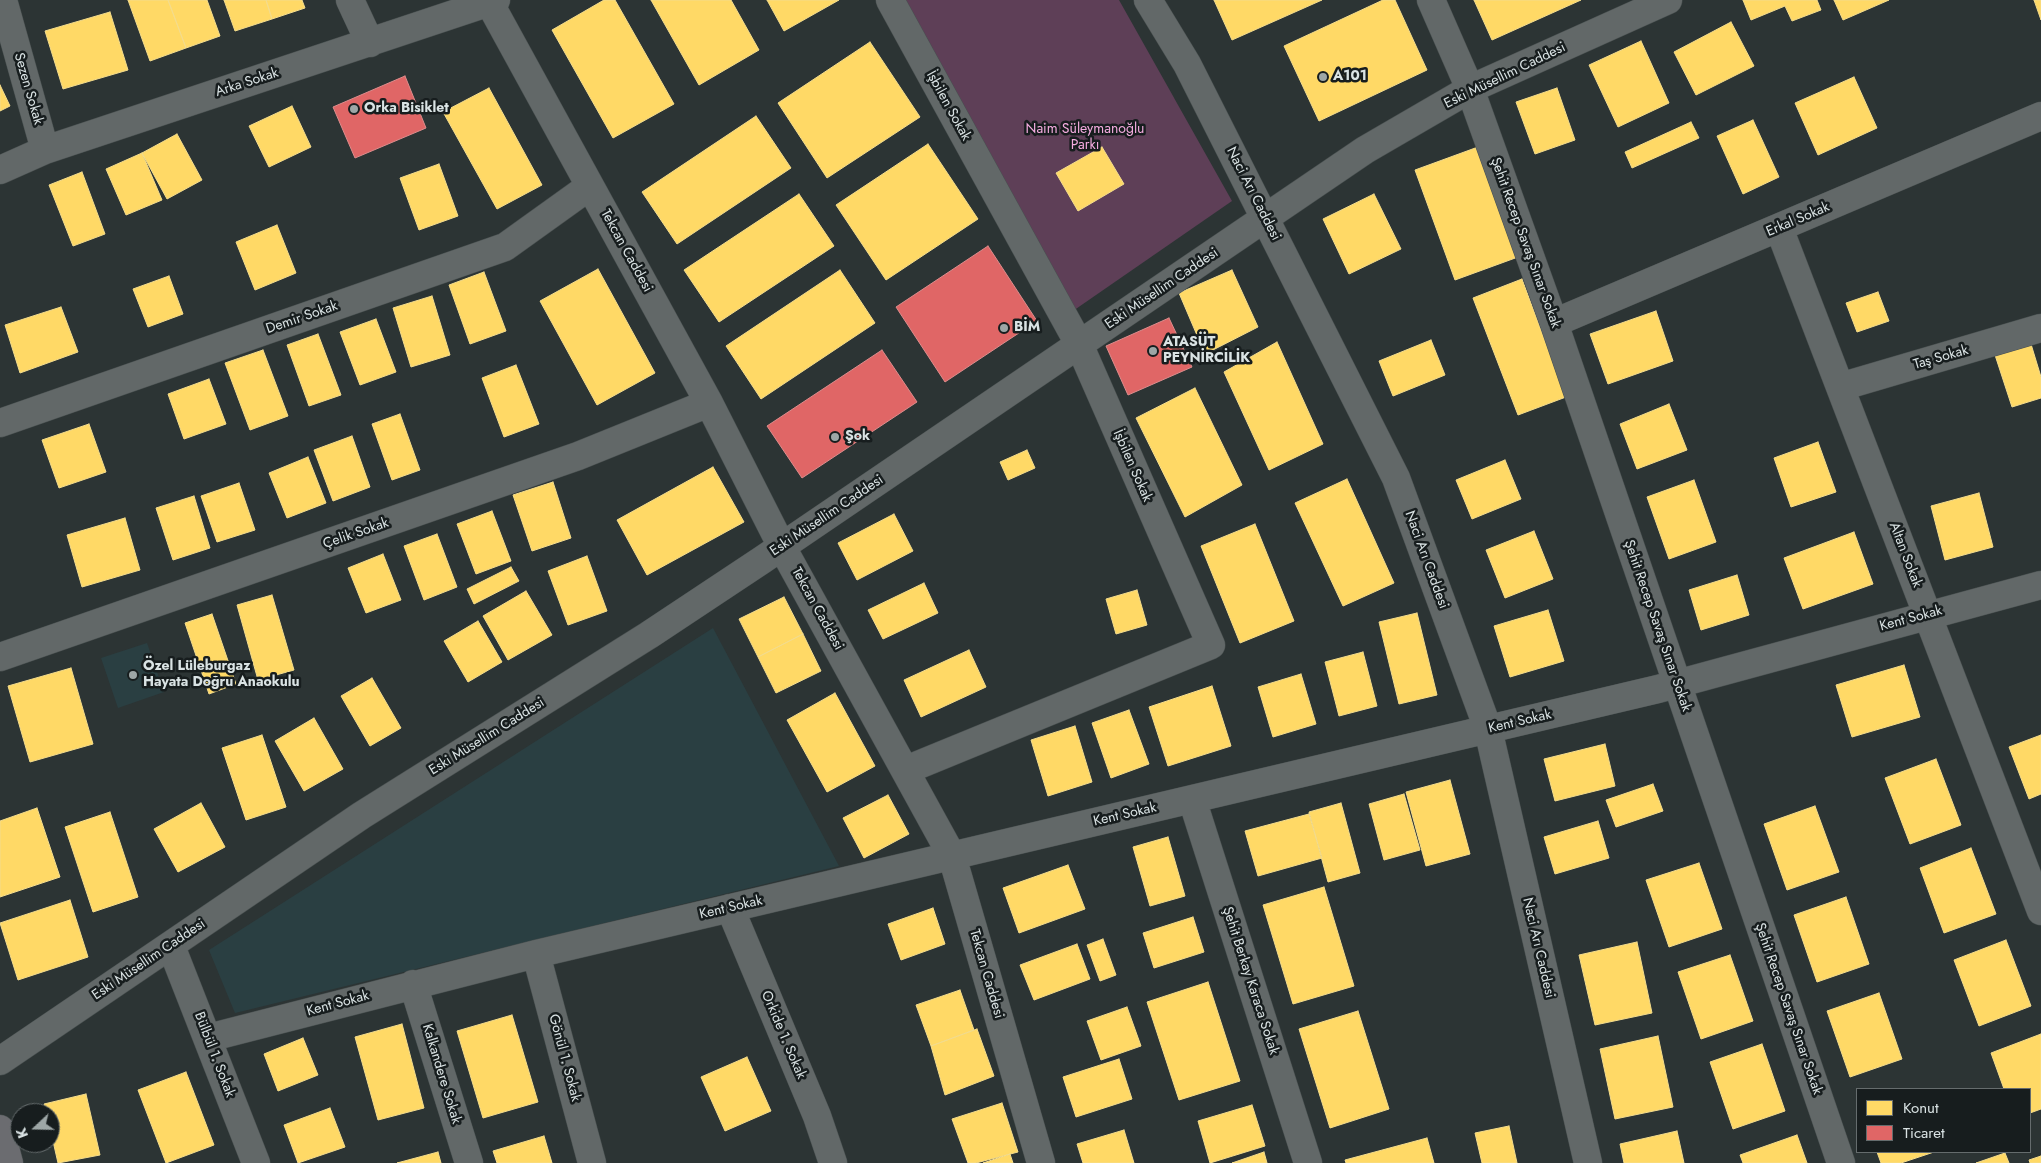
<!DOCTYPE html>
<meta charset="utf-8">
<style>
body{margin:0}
#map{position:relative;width:2041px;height:1163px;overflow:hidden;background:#2c3434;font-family:Jost,sans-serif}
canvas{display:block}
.legend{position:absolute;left:1856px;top:1088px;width:175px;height:65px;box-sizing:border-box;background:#171d1e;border:1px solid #656c6d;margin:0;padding:6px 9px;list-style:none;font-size:15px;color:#dae3e4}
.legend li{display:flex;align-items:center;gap:10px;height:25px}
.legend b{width:25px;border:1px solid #656c6d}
.north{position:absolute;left:10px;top:1103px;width:50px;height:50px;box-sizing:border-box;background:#171d1e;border:1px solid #656c6d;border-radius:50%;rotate:249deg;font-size:14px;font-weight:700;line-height:20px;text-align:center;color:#dae3e4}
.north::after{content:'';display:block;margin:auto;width:18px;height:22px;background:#9da6a6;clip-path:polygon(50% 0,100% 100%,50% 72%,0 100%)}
</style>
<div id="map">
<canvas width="2041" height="1163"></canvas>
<ul class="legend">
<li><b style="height:14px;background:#ffd966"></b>Konut</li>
<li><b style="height:14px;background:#e06666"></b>Ticaret</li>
</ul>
<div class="north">K</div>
</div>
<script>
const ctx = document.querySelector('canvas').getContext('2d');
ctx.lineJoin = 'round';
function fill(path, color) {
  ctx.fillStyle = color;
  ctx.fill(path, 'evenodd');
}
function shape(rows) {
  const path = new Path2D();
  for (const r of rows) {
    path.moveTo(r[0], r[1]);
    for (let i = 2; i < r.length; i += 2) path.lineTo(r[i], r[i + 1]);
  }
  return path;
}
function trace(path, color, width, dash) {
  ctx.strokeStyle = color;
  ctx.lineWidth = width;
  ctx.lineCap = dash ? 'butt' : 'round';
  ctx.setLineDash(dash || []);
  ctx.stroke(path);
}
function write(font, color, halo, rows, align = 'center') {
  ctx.font = font + ' Jost,sans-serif';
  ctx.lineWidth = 5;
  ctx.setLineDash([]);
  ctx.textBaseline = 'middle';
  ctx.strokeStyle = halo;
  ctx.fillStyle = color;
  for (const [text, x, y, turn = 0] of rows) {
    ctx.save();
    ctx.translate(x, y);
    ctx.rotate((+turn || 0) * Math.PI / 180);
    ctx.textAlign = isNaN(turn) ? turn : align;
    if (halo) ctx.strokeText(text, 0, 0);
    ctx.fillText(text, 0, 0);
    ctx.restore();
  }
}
const built = shape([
 [713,628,839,866,235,1013,209,950],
 [147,643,164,692,118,708,101,658]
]);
const green = shape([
 [898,0,1119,0,1232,201,1070,313]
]);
const homes = shape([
 [128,0,168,0,186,48,150,61,128,0],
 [168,0,207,0,220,36,186,48,168,0],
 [224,0,266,0,272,19,235,31,224,0],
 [266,0,302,0,305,8,272,19,266,0],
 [604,0,615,0,674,104,613,138,552,30,604,0],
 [651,0,731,0,759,50,699,85,651,0],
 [767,0,839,0,784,31,767,0],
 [1214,0,1322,0,1232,40,1214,0],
 [1383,0,1395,0,1427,70,1319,121,1284,46,1383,0],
 [1474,0,1581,0,1492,40,1474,0],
 [1743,0,1817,0,1821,10,1792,21,1785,6,1751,20,1743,0],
 [1834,0,1889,0,1843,20,1834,0],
 [2034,0,2041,0,2041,20,2034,0],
 [110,12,128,70,63,89,45,31,110,12],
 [1731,22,1754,66,1696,95,1674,52,1731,22],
 [1641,41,1669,103,1618,127,1589,65,1641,41],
 [870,42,920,117,827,178,778,103,870,42],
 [1854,77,1877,128,1818,155,1795,103,1854,77],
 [0,85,10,106,0,111,0,85],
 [489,88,542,185,497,209,443,112,489,88],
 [1557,88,1575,140,1535,154,1516,102,1557,88],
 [292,106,311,147,269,167,249,126,292,106],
 [756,116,791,168,677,244,642,192,756,116],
 [1753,120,1779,177,1743,194,1717,136,1753,120],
 [1691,122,1699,138,1632,168,1625,152,1691,122],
 [177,134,202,180,167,199,142,153,177,134],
 [928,144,978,219,886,280,836,205,928,144],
 [1102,147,1124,184,1078,211,1056,173,1102,147],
 [1478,147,1518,257,1455,280,1415,170,1478,147],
 [142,153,162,200,126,215,106,169,142,153],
 [439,164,458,216,419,230,400,178,439,164],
 [82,172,105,234,73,246,49,185,82,172],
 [799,194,834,246,719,322,684,270,799,194],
 [1374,194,1401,249,1349,274,1323,219,1374,194],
 [277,225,296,273,255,290,236,242,277,225],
 [598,269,655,373,597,405,540,301,598,269],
 [840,270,875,323,761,399,726,346,840,270],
 [1232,270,1258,327,1205,354,1179,293,1232,270],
 [484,272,506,331,470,344,449,285,484,272],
 [169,276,183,314,148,327,133,289,169,276],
 [1522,279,1566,397,1518,415,1473,298,1522,279],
 [1878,292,1889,321,1857,332,1846,303,1878,292],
 [432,296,450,355,411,367,393,308,432,296],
 [61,307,78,352,20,373,5,325,61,307],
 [1656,311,1673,361,1608,384,1590,334,1656,311],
 [376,319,396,372,360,385,340,332,376,319],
 [318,334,341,395,309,406,287,345,318,334],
 [1431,340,1445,375,1393,396,1379,361,1431,340],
 [1277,342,1323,444,1269,470,1224,372,1277,342],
 [2031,344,2041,377,2041,398,2012,407,1995,355,2031,344],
 [263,350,288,416,250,430,225,363,263,350],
 [516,365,539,424,504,437,482,378,516,365],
 [209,379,226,424,184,439,168,394,209,379],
 [1195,388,1242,485,1185,517,1136,418,1195,388],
 [1669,404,1687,450,1637,469,1620,424,1669,404],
 [400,414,420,470,392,480,372,424,400,414],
 [89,424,106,472,59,488,42,440,89,424],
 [352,436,370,487,333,501,314,450,352,436],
 [1818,442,1836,492,1791,507,1774,458,1818,442],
 [1027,450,1035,468,1008,480,1000,462,1027,450],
 [308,457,326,503,287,518,269,473,308,457],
 [1505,460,1521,499,1472,519,1456,480,1505,460],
 [713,467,744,522,647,575,617,520,713,467],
 [1347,479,1394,583,1343,606,1295,503,1347,479],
 [1694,480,1716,542,1669,559,1647,497,1694,480],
 [553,482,571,538,532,551,513,495,553,482],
 [239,483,255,530,217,542,201,496,239,483],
 [1979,493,1993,547,1945,560,1931,506,1979,493],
 [194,496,210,548,173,560,156,508,194,496],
 [492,511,511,561,476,574,457,524,492,511],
 [894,514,913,551,857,580,838,543,894,514],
 [125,518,140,570,82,587,67,535,125,518],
 [1255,524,1294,621,1240,643,1201,546,1255,524],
 [1534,531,1553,579,1505,598,1486,550,1534,531],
 [1854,532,1873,584,1803,609,1784,558,1854,532],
 [437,534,457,587,424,600,404,546,437,534],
 [383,554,401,600,366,613,348,568,383,554],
 [587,556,607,611,568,625,548,571,587,556],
 [511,567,519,581,474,604,467,589,511,567],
 [1737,575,1749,615,1701,630,1689,590,1737,575],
 [924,583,938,613,883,639,868,610,924,583],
 [1137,590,1147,625,1116,634,1106,599,1137,590],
 [526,591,552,635,508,660,483,616,526,591],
 [272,595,294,670,258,680,237,605,272,595],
 [784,597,803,634,758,657,739,619,784,597],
 [1548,610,1564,661,1510,677,1494,626,1548,610],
 [1417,613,1437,695,1399,704,1379,622,1417,613],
 [212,614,236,684,209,694,185,623,212,614],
 [478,621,502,662,468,682,444,641,478,621],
 [803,634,821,671,776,693,758,657,803,634],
 [969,650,986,687,921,717,904,680,969,650],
 [1363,652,1377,706,1339,716,1325,662,1363,652],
 [1904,665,1920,717,1852,737,1836,685,1904,665],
 [71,668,93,744,30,762,8,686,71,668],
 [1301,674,1316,724,1273,737,1258,687,1301,674],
 [372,678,401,728,370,746,341,696,372,678],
 [1212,686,1231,746,1168,766,1149,707,1212,686],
 [835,693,875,766,827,792,787,720,835,693],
 [1129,710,1149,764,1111,778,1092,723,1129,710],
 [314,718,343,769,304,791,275,741,314,718],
 [1075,726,1092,782,1048,796,1031,740,1075,726],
 [262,735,286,807,246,820,222,748,262,735],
 [2041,735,2041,794,2029,799,2009,747,2041,735],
 [1605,744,1615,786,1555,801,1544,759,1605,744],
 [1936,759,1961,825,1910,844,1885,778,1936,759],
 [1450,780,1470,854,1426,866,1406,792,1450,780],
 [1653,784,1663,811,1616,827,1606,800,1653,784],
 [1404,794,1420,850,1384,860,1369,804,1404,794],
 [888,795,909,834,864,858,843,818,888,795],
 [201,803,225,847,178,872,154,829,201,803],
 [1341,803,1360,873,1328,882,1309,812,1341,803],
 [1815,806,1839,872,1787,890,1764,824,1815,806],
 [37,808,60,877,0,897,0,821,37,808],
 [110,812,138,897,93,912,65,827,110,812],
 [1309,814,1322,858,1258,876,1245,831,1309,814],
 [1598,821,1609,858,1555,874,1544,837,1598,821],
 [1168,837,1185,896,1150,906,1133,847,1168,837],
 [1971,848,1996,914,1944,933,1920,868,1971,848],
 [1699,863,1722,929,1669,947,1646,880,1699,863],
 [1068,865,1085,909,1019,933,1003,888,1068,865],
 [1324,887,1354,986,1293,1004,1263,905,1324,887],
 [1846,897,1869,964,1817,982,1794,915,1846,897],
 [70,900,88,957,18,980,0,923,70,900],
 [933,908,945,944,901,960,888,924,933,908],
 [1193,917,1204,952,1154,968,1143,933,1193,917],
 [1103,939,1116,975,1100,981,1087,945,1103,939],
 [2006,940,2031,1006,1979,1026,1954,960,2006,940],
 [1637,942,1652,1013,1595,1025,1579,955,1637,942],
 [1077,944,1090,979,1034,1000,1020,965,1077,944],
 [1730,955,1753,1021,1701,1039,1678,972,1730,955],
 [1208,982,1240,1081,1179,1100,1147,1002,1208,982],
 [960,990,974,1030,931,1046,916,1005,960,990],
 [1879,993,1902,1059,1850,1077,1827,1011,1879,993],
 [1127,1007,1141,1046,1101,1060,1087,1021,1127,1007],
 [1358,1011,1389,1109,1330,1128,1299,1029,1358,1011],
 [512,1015,538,1102,483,1118,457,1031,512,1015],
 [402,1024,424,1108,378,1120,355,1037,402,1024],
 [977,1029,994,1076,945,1095,931,1046,977,1029],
 [2041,1034,2041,1109,2030,1113,2030,1089,2004,1089,1991,1053,2041,1034],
 [1658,1036,1673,1107,1615,1119,1600,1049,1658,1036],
 [303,1038,318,1075,278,1091,264,1054,303,1038],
 [1762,1044,1785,1111,1733,1129,1710,1062,1762,1044],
 [747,1057,771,1111,725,1131,701,1077,747,1057],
 [1119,1059,1132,1099,1076,1117,1063,1077,1119,1059],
 [186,1072,214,1145,166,1163,138,1090,186,1072],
 [86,1094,100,1155,58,1163,50,1128,50,1113,47,1113,44,1104,86,1094],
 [1002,1103,1018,1152,976,1163,968,1163,952,1119,1002,1103],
 [1252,1105,1265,1146,1210,1163,1198,1121,1252,1105],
 [330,1108,345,1147,298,1163,284,1125,330,1108],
 [1509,1126,1517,1163,1482,1163,1475,1133,1509,1126],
 [1124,1130,1134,1163,1083,1163,1077,1144,1124,1130],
 [1677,1131,1684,1163,1624,1163,1620,1144,1677,1131],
 [1797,1135,1807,1163,1743,1163,1740,1155,1797,1135],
 [544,1136,552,1163,497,1163,493,1151,544,1136],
 [1427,1138,1434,1163,1346,1163,1345,1160,1427,1138],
 [438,1152,441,1163,397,1163,438,1152],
 [1264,1152,1267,1163,1232,1163,1264,1152],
 [1877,1152,1934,1152,1901,1163,1881,1163,1877,1152],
 [2005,1153,2009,1163,1976,1163,2005,1153],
 [1010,1154,1013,1163,983,1163,1010,1154],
 [2041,1156,2041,1163,2030,1163,2029,1160,2041,1156]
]);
const shops = shape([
 [405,76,426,128,355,158,333,107,405,76],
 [988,246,1037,321,945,382,896,307,988,246],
 [1169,318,1192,367,1128,395,1106,346,1169,318],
 [882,350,917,402,802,478,767,426,882,350]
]);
const minor = shape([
 [3,0,45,150],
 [350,0,370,43],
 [488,0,709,403,782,547,952,856,1041,1163],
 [890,0,1079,344,1211,645,906,770],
 [1148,0,1187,64,1396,478,1488,729,1588,1163],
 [1431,0,1470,89,1554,323,1841,1163],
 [0,170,45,150,496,0],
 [1779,228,2041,911],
 [1554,323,2041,116],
 [1840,387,2041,328],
 [0,423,505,247,590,186],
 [0,657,578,456,709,403],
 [1192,799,1308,1163],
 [730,908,817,1116,833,1163],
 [171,946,256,1163],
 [536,954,592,1163],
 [413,984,469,1163],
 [208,1038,536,954,1658,689,2041,585],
 [0,1061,362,815,649,635,762,560,1365,150,1470,89,1668,0]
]);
const major = shape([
 [0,1129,9,1163]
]);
const markers = [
 [1323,77,5,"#9da6a6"],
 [354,109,5,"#9da6a6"],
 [1004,328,5,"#9da6a6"],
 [1153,351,5,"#9da6a6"],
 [835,437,5,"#9da6a6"],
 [133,675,5,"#9da6a6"]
];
const streetNames = [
 ["Eski Müsellim Caddesi",1505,76,-26],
 ["Arka Sokak",247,83,-18],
 ["Sezen Sokak",28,89,74],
 ["İşbilen Sokak",948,106,61],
 ["Naci Arı Caddesi",1253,194,63],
 ["Erkal Sokak",1798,220,-23],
 ["Şehit Recep Savaş Sınar Sokak",1525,243,70],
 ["Tekcan Caddesi",626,251,61],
 ["Eski Müsellim Caddesi",1162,289,-34],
 ["Demir Sokak",302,318,-19],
 ["Taş Sokak",1941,358,-16],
 ["İşbilen Sokak",1132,466,66],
 ["Eski Müsellim Caddesi",827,516,-34],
 ["Çelik Sokak",356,534,-19],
 ["Altan Sokak",1905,555,69],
 ["Naci Arı Caddesi",1426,560,70],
 ["Tekcan Caddesi",817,609,61],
 ["Kent Sokak",1911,619,-15],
 ["Şehit Recep Savaş Sınar Sokak",1657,626,71],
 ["Kent Sokak",1520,722,-13],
 ["Eski Müsellim Caddesi",487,737,-32],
 ["Kent Sokak",1125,815,-13],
 ["Kent Sokak",731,908,-13],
 ["Naci Arı Caddesi",1538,948,77],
 ["Eski Müsellim Caddesi",149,960,-34],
 ["Tekcan Caddesi",986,974,74],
 ["Şehit Berkay Karaca Sokak",1250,981,72],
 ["Kent Sokak",338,1004,-15],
 ["Şehit Recep Savaş Sınar Sokak",1788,1009,71],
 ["Orkide 1. Sokak",783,1035,67],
 ["Bülbül 1. Sokak",214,1055,69],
 ["Gönül 1. Sokak",564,1058,75],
 ["Kalkandere Sokak",441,1074,73]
];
const poiNames = [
 ["A101",1333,77],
 ["Orka Bisiklet",364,109],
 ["BİM",1014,328],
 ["ATASÜT",1163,343],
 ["PEYNİRCİLİK",1163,359],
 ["Şok",845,437],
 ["Özel Lüleburgaz",143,667],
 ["Hayata Doğru Anaokulu",143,683]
];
const parkNames = [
 ["Naim Süleymanoğlu",1085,130],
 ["Parkı",1085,146]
];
fill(built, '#2a3f42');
fill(green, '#5e3f57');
fill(homes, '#ffd966');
trace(homes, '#f4dc8c', 1);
fill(shops, '#e06666');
trace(shops, '#de8c8c', 1);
trace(minor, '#495050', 29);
trace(major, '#495050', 29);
trace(minor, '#626868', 28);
trace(major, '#6b6c70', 28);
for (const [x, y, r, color] of markers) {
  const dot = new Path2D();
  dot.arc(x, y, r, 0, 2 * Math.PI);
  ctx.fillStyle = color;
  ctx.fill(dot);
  trace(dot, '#171d1e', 2);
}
write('14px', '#dae3e4', '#171d1e', streetNames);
write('bold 14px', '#dae3e4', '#171d1e', poiNames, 'left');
write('14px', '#f5ace0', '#171d1e', parkNames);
</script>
